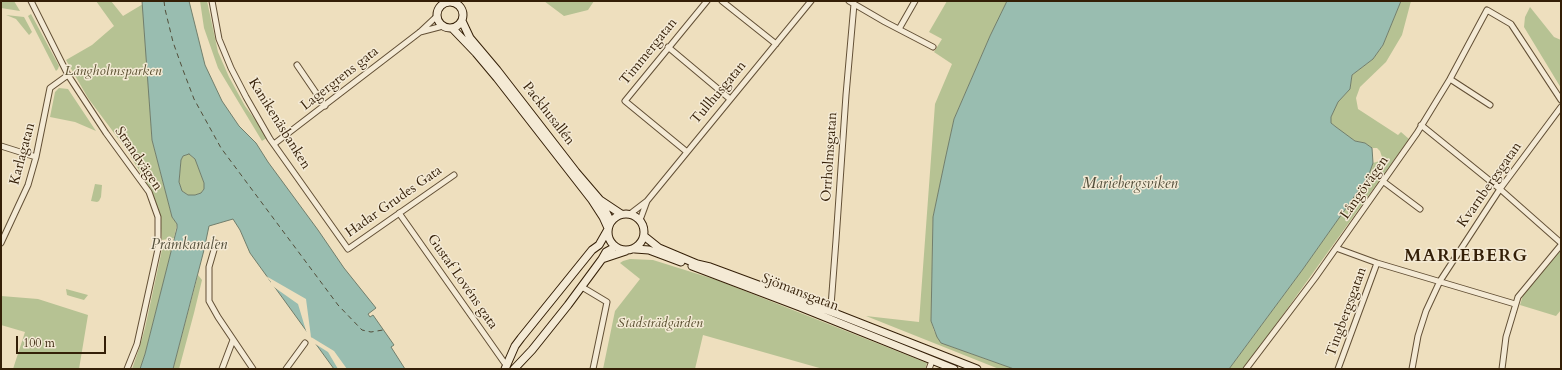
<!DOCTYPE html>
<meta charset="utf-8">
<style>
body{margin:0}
#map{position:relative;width:1562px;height:370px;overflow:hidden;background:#eedfbe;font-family:Cardo,serif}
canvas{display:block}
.frame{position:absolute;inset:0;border:2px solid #341f07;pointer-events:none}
.scale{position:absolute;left:16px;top:336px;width:90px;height:18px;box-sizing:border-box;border:2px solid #341f07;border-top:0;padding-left:5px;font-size:12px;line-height:14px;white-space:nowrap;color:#341f07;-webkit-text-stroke:3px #f4ead5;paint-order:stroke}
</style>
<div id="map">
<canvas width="1562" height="370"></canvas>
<div class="frame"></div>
<div class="scale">100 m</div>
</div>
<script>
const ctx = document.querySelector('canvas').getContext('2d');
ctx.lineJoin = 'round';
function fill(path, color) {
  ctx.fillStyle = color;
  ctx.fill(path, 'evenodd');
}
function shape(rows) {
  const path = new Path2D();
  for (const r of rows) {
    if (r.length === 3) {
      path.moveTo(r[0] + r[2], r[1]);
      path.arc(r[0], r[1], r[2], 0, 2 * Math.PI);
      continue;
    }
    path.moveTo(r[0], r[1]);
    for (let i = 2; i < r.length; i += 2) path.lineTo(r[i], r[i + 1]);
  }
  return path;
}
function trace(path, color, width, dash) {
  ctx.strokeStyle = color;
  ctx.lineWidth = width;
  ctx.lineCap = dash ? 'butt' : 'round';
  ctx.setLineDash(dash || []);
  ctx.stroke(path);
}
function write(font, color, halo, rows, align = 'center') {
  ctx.font = font + ' Cardo,serif';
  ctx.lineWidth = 3;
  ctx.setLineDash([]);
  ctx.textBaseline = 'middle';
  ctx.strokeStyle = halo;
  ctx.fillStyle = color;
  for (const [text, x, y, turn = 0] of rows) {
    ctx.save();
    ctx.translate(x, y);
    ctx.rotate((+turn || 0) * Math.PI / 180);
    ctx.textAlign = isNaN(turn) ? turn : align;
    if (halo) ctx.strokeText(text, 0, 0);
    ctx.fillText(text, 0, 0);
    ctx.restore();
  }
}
const green = shape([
 [1,1,14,1,20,11,1,8],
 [96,1,111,1,123,16,143,4,152,140,172,217,177,224,174,238,162,240,160,217,150,188,126,149,88,98,66,60,92,45,114,26],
 [200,1,207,1,218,52,229,77,245,106,268,137,262,141,218,68,204,28],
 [544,1,594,1,588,10,564,16],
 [947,1,1007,1,990,36,954,119,933,217,931,321,934,331,941,343,1014,369,999,369,866,316,919,322,935,104,952,64,934,52,942,39,929,32],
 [1401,1,1411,1,1402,35,1386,62,1360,87,1356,98,1358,109,1398,135,1401,132,1409,139,1244,369,1229,369,1303,269,1368,177,1373,163,1380,161,1382,157,1380,151,1377,148,1372,148,1365,143,1355,141,1342,132,1331,123,1331,117,1338,102,1350,89,1352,75,1373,59,1383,45],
 [1530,7,1554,37,1561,40,1561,88,1524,27,1525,17],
 [31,14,59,66,58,69,56,71,28,16],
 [6,15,24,17,32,32,29,35,16,19],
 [59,88,68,89,96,131,75,122,50,117,55,92],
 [189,154,195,159,204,183,204,189,201,193,195,195,188,195,182,191,179,182,181,160,183,156],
 [95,184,102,185,101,197,99,201,97,202,91,201],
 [163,245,172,248,145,354,140,369,132,369,140,346,145,328],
 [1561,248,1561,310,1556,316,1520,305,1524,292],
 [630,259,653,260,717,280,927,363,925,369,823,369,703,335,695,369,603,369,615,311,640,279,620,263,623,261],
 [198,275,202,280,194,313,179,369,173,369],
 [66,289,88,295,84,300,70,296,67,295],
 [1,296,38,299,88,315,79,369,13,369,25,332,1,325]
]);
const water = shape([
 [142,1,189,1,205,65,222,101,239,126,256,143,268,162,318,230,344,268,376,308,368,314,370,317,373,315,394,345,391,347,405,369,334,369,250,253,240,230,233,219,209,226,204,250,173,369,140,369,145,354,177,228,177,224,172,217,152,140,142,1],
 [189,154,195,159,204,183,204,189,201,193,195,195,188,195,182,191,179,182,181,160,183,156,189,154],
 [1007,1,1401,1,1383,45,1373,59,1352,75,1350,89,1338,102,1331,117,1331,123,1336,127,1355,141,1365,143,1372,148,1373,163,1368,177,1303,269,1229,369,1014,369,941,343,937,337,931,321,933,217,945,160,954,119,990,36,1007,1]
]);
const pier = shape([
 [266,276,306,299,311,337,334,351,347,369,338,369,328,352,312,342,307,334,298,304,271,285,271,282]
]);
const ferry = shape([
 [164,1,165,9,173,42,183,70,194,99,221,148,338,305,362,330,371,332,383,330]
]);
const street = shape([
 [31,1,68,75,106,133,149,192,158,217,158,249,137,344,127,369],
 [212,1,219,39,231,68,246,97,270,139,348,249,454,175],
 [722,1,776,44],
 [849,1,885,22,933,47],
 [899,29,915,1],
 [420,32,443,26],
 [668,47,730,99],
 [297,65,325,106],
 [1450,79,1490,105],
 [1421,125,1500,189,1561,243],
 [274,144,420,32,437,16],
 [1,146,36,157],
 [687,152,625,101,707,1],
 [1384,182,1420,209],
 [399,213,506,365],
 [630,214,647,201,811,1],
 [640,220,647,201],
 [1,243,28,185,36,157,50,88,68,75],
 [216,243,209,267,209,301,218,317,253,369],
 [1336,248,1377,263,1515,304],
 [582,287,607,302,593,369],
 [829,311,831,306,836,240,846,95,854,4],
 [222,369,233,340],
 [286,369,305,343],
 [929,369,932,361],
 [1246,369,1315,278,1417,133,1450,79,1487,10,1511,24,1561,100],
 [1338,369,1377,263],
 [1412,369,1418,336,1426,311,1440,281,1500,189,1561,107],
 [1502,369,1506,337,1518,297,1561,245]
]);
const secondary = shape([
 [450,15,13],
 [462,21,470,38,497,70,576,172,600,200,621,214],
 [452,28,476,53,497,78,592,200,603,217,608,228],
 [598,205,606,212,611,222],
 [626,232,18],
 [644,236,659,248,697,264,710,267,837,314,977,369],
 [635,249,649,250,681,262],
 [602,259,626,251],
 [692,266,800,307,954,369],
 [505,369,515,346,521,338,592,250,599,245,607,231],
 [514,369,532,350,568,305,602,259,606,252,615,247]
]);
const streetNames = [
 ["Timmergatan",649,52,-51],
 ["Lagergrens gata",340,79,-38],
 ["Tullhusgatan",719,93,-50],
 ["Packhusallén",548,114,52],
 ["Kanikenäsbanken",279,124,58],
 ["Karlagatan",23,154,-75],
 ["Orrholmsgatan",830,157,-86],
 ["Strandvägen",138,159,56],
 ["Kvarnbergsgatan",1490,185,-55],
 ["Långövägen",1365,188,-55],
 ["Hadar Grudes Gata",394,202,-35],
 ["Gustaf Lovéns gata",462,282,55],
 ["Sjömansgatan",800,293,21],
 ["Tingbergsgatan",1347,312,-70]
];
const parkNames = [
 ["Långholmsparken",113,72],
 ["Stadsträdgården",660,324]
];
const waterNames = [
 ["Mariebergsviken",1130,185],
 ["Pråmkanalen",189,246]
];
const districtNames = [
 ["MARIEBERG",1466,257]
];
fill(green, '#b6c293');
fill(water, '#99bdb0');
trace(water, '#717e6c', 1);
fill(pier, '#eedfbe');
trace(ferry, '#524e3a', 1, [5, 4]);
trace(street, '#624f35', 7);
trace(secondary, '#341f07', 9);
trace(street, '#f4ead5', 5);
trace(secondary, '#f4ead5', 7);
write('14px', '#341f07', '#f4ead5', streetNames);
write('italic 14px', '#5b5031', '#f4ead5', parkNames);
write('italic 15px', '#524e3a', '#f4ead5', waterNames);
ctx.letterSpacing = '1px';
write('bold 18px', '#341f07', '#f4ead5', districtNames);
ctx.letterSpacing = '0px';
</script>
